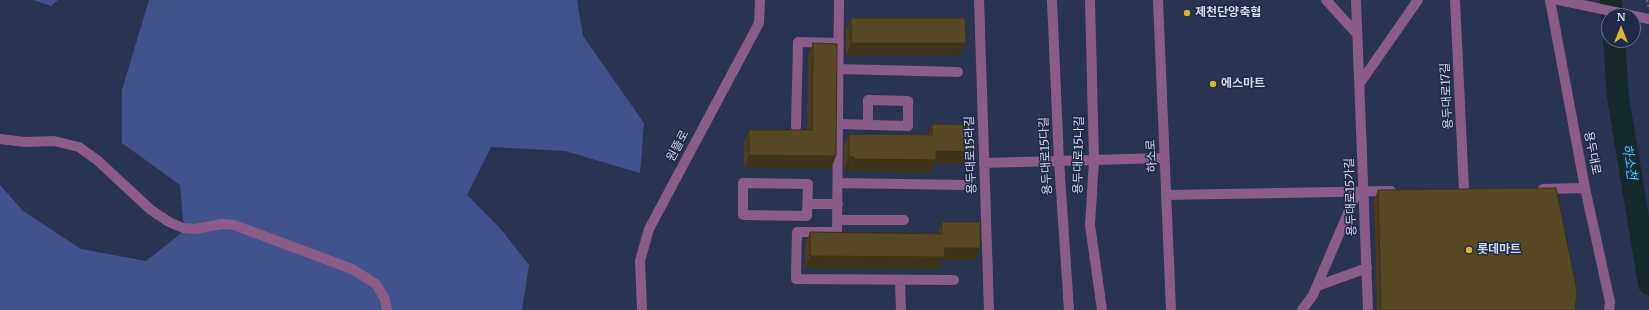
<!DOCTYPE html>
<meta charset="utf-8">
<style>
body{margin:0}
#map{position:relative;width:1649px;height:310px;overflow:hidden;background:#293452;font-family:Merriweather,serif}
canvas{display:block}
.north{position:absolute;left:1601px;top:8px;width:40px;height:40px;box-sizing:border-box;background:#202947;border:1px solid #666f89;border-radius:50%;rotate:0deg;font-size:11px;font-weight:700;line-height:16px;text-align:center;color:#d0d8ec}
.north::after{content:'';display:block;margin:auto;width:14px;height:18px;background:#dcb233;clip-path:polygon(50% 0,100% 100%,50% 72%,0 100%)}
</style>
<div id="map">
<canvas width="1649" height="310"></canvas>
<div class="north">N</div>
</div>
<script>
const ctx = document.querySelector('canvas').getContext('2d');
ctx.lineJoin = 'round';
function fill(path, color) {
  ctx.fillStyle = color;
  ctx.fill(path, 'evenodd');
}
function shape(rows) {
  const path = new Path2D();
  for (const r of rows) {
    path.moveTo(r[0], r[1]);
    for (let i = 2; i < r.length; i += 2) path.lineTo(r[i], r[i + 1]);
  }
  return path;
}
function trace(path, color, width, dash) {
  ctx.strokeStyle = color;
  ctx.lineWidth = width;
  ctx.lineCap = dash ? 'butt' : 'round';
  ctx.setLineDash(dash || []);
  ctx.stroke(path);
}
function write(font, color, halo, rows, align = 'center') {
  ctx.font = font + ' Merriweather,"Noto Sans KR",serif';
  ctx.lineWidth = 3;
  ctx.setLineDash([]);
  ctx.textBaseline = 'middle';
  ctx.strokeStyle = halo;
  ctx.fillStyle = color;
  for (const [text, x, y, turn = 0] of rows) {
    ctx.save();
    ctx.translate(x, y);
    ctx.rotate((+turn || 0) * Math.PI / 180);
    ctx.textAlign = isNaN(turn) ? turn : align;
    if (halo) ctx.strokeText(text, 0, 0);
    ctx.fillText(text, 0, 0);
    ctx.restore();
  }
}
const green = shape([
 [33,0,58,0,51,6],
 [149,0,577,0,583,36,644,123,640,173,565,151,491,147,467,195,499,227,529,265,522,310,0,310,0,185,23,211,81,249,146,261,184,231,180,185,122,143,122,90]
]);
const river = shape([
 [1611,0,1612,16],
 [1614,40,1618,97,1649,284]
]);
const path = shape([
 [1647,0,1649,9]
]);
const minor = shape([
 [839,0,837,232,797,232,796,279,954,280],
 [979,0,989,310],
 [1052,0,1059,161,1069,310],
 [1090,0,1094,160,1090,225,1102,310],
 [1158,0,1171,310],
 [1326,0,1357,34],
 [1356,0,1368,310],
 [1455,0,1464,190],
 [1550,0,1585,188,1610,302,1609,310],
 [1559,0,1649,19],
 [839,69,958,72],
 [1360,83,1418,0],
 [838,124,908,126,908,101,868,100,868,125],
 [796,127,798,42,839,43],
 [0,139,25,142,54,141,79,147,97,160,151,210,169,222,183,228,195,229,222,224,234,225,352,269,376,284,385,299,387,310],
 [984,163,1165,158],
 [743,183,808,184,807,216,743,215,743,183],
 [838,183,966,185],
 [1543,189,1585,188],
 [1167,195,1391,191],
 [808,204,838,204],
 [837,220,904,220],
 [900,280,901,310],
 [1317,286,1367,268],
 [642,310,640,261,649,229,759,23,760,0],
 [1302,310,1313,295,1357,192]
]);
const wall = shape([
 [851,18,966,43,961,55,846,56,846,30],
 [813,43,831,169,744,168,744,142,749,130,807,130,808,56],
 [932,124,972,152,968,164,935,163,931,173,849,171,849,169,844,169,844,146,849,134,928,135],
 [1378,190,1575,310,1377,310,1374,200],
 [942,222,980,248,976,260,943,260,940,269,805,268,805,245,810,232,938,234]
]);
const shadedWall = shape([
 [851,43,966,43,961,55,846,56],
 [936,151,972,152,968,164,935,163,931,173,849,171,854,159],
 [749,155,836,156,831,169,744,168],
 [849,157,854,157,849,169,844,169],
 [945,248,980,248,976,260,943,260,940,269,805,268,810,256]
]);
const building = shape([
 [851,18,965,18,966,43,851,43,851,18],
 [813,43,837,44,836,156,749,155,749,130,812,130,813,43],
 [932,124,973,125,972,152,936,151,936,160,854,159,854,157,849,157,849,134,932,135,932,124],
 [1556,188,1577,291,1575,310,1381,310,1378,190,1556,188],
 [942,222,980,222,980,248,945,248,944,257,810,256,810,232,942,234,942,222]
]);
const markers = [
 [1187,13,4,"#dcb233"],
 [1213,84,4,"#dcb233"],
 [1469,250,4,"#dcb233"]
];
const poiNames = [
 ["제천단양축협",1195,13],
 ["에스마트",1221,84],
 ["롯데마트",1477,250]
];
const streetNames = [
 ["용두대로17길",1447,96,-93],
 ["원뜰로",678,146,-62],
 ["용두대로",1592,153,79],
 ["용두대로15라길",971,155,-92],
 ["용두대로15나길",1079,155,-89],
 ["용두대로15다길",1046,156,-93],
 ["하소로",1152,156,-93],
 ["용두대로15가길",1351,197,-92]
];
const waterNames = [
 ["하소천",1629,162,81]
];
fill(green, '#40538d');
trace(river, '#16292d', 22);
trace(path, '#606a85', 2, [2, 3]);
trace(minor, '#8a5c87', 10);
fill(wall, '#4b3f1f');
fill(shadedWall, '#3d3319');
fill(building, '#574924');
trace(building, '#3d3319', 1);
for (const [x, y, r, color] of markers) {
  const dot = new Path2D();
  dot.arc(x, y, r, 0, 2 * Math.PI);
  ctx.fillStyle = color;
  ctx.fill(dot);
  trace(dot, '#202947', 1.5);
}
write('bold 12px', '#d0d8ec', '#202947', poiNames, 'left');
write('12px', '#d0d8ec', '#202947', streetNames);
write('italic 13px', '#33d5eb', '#202947', waterNames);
</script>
